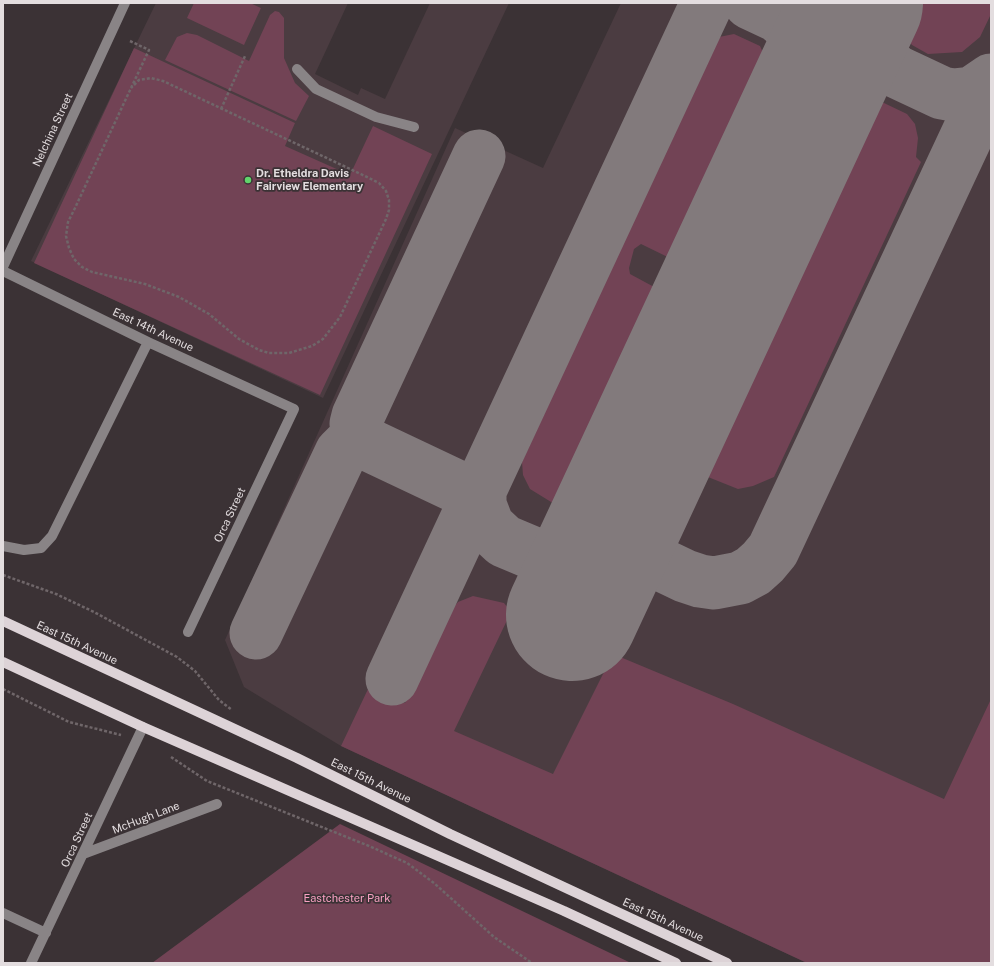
<!DOCTYPE html>
<style>
body{margin:0}
#map{position:relative;width:994px;height:966px;overflow:hidden;background:#3b3235;font-family:"Public Sans",sans-serif}
canvas{display:block}
.frame{position:absolute;inset:0;border:4px solid #e3dddf;pointer-events:none}
</style>
<div id="map">
<canvas width="994" height="966"></canvas>
<div class="frame"></div>
</div>
<script>
const ctx = document.querySelector('canvas').getContext('2d');
ctx.lineJoin = 'round';
function fill(path, color) {
  ctx.fillStyle = color;
  ctx.fill(path, 'evenodd');
}
function shape(rows) {
  const path = new Path2D();
  for (const r of rows) {
    path.moveTo(r[0], r[1]);
    for (let i = 2; i < r.length; i += 2) path.lineTo(r[i], r[i + 1]);
  }
  return path;
}
function trace(path, color, width, dash) {
  ctx.strokeStyle = color;
  ctx.lineWidth = width;
  ctx.lineCap = dash ? 'butt' : 'round';
  ctx.setLineDash(dash || []);
  ctx.stroke(path);
}
function write(font, color, halo, rows, align = 'center') {
  ctx.font = font + ' "Public Sans",sans-serif';
  ctx.lineWidth = 3.5;
  ctx.setLineDash([]);
  ctx.textBaseline = 'middle';
  ctx.strokeStyle = halo;
  ctx.fillStyle = color;
  for (const [text, x, y, turn = 0] of rows) {
    ctx.save();
    ctx.translate(x, y);
    ctx.rotate((+turn || 0) * Math.PI / 180);
    ctx.textAlign = isNaN(turn) ? turn : align;
    if (halo) ctx.strokeText(text, 0, 0);
    ctx.fillText(text, 0, 0);
    ctx.restore();
  }
}
const built = shape([
 [156,3,348,3,315,74,358,95,361,88,385,99,430,3,509,3,323,398,31,261],
 [621,3,991,3,991,963,807,963,341,746,244,687,225,640,455,128,543,168]
]);
const green = shape([
 [194,3,250,3,261,8,244,45,187,18],
 [901,3,991,3,991,14,980,37,962,52,928,54,912,45,903,33,897,18],
 [275,11,279,12,284,18,284,58,295,83,309,96,296,121,165,60,177,37,187,33,197,35,249,61,270,15],
 [734,34,760,46,769,66,771,74,770,85,688,261,682,264,641,244,634,249,629,268,630,274,669,295,574,499,566,506,556,505,530,489,523,475,522,462,594,304,719,37],
 [134,48,295,123,285,146,350,175,373,126,432,154,320,395,34,263],
 [874,103,884,103,907,114,915,124,918,138,916,157,921,162,774,477,753,486,738,489,708,477,702,467,698,452,703,433,848,116],
 [473,596,504,603,511,612,454,731,553,774,613,654,733,704,944,799,991,699,991,963,807,963,341,746,369,687,405,703,445,617,458,602],
 [340,824,631,963,152,963]
]);
const taxiway = shape([
 [750,3,942,93,953,95,972,93,991,80],
 [862,3,861,20,867,40,873,51,893,69],
 [779,17,792,28,802,41,811,66,811,80,800,125],
 [480,489,480,505,488,526,504,541,535,554,557,555,585,550,601,538,615,523],
 [630,490,633,526,640,542,647,552,662,565,685,576,700,581,714,583,740,578,753,571,763,562,773,550,991,84],
 [477,496,367,444,360,436,356,424,358,416,479,156],
 [256,633,341,453,348,446,357,443,367,444],
 [392,679,707,3]
]);
const runway = shape([
 [572,615,857,3]
]);
const path = shape([
 [130,41,149,50,131,88,75,208,68,222,66,236,69,248,74,259,82,267,92,272,145,284,179,297,209,314,239,339,259,350,269,353,289,353,312,346,323,339,340,317,386,219,389,210,389,200,386,191,379,183,367,177,163,81,151,78,139,80,131,88],
 [221,109,245,56],
 [3,575,56,594,94,612,177,657,195,671,219,700,232,710],
 [3,689,69,722,121,735],
 [171,757,207,781,369,846,407,863,434,883,494,937,532,963]
]);
const minor = shape([
 [297,69,316,89,376,117,414,127],
 [3,267,125,3],
 [3,271,148,342,294,409,188,632],
 [3,546,24,550,41,548,52,536,148,342],
 [83,854,217,804],
 [3,913,46,933],
 [31,963,143,727]
]);
const major = shape([
 [3,621,297,758,450,834,727,963],
 [3,662,143,727,564,911,676,963]
]);
const markers = [
 [248,180,4,"#60d56b"]
];
const streetNames = [
 ["Nelchina Street",53,130,-65],
 ["East 14th Avenue",153,330,25],
 ["Orca Street",230,515,-65],
 ["East 15th Avenue",77,643,25],
 ["East 15th Avenue",371,781,26],
 ["McHugh Lane",146,818,-21],
 ["Orca Street",77,840,-65],
 ["East 15th Avenue",663,920,25]
];
const poiNames = [
 ["Dr. Etheldra Davis",256,174],
 ["Fairview Elementary",256,187]
];
const parkNames = [
 ["Eastchester Park",347,899]
];
fill(built, '#4b3c41');
fill(green, '#724355');
trace(taxiway, '#827a7c', 53);
trace(runway, '#827a7c', 132);
trace(path, '#6f6669', 2.5, [3, 2]);
trace(minor, '#898486', 10);
trace(major, '#ddd3d7', 10);
for (const [x, y, r, color] of markers) {
  const dot = new Path2D();
  dot.arc(x, y, r, 0, 2 * Math.PI);
  ctx.fillStyle = color;
  ctx.fill(dot);
  trace(dot, '#3b3235', 1.5);
}
write('11px', '#e3dddf', '#3b3235', streetNames);
write('bold 11px', '#e3dddf', '#3b3235', poiNames, 'left');
write('11px', '#f9a1c3', '#3b3235', parkNames);
</script>
